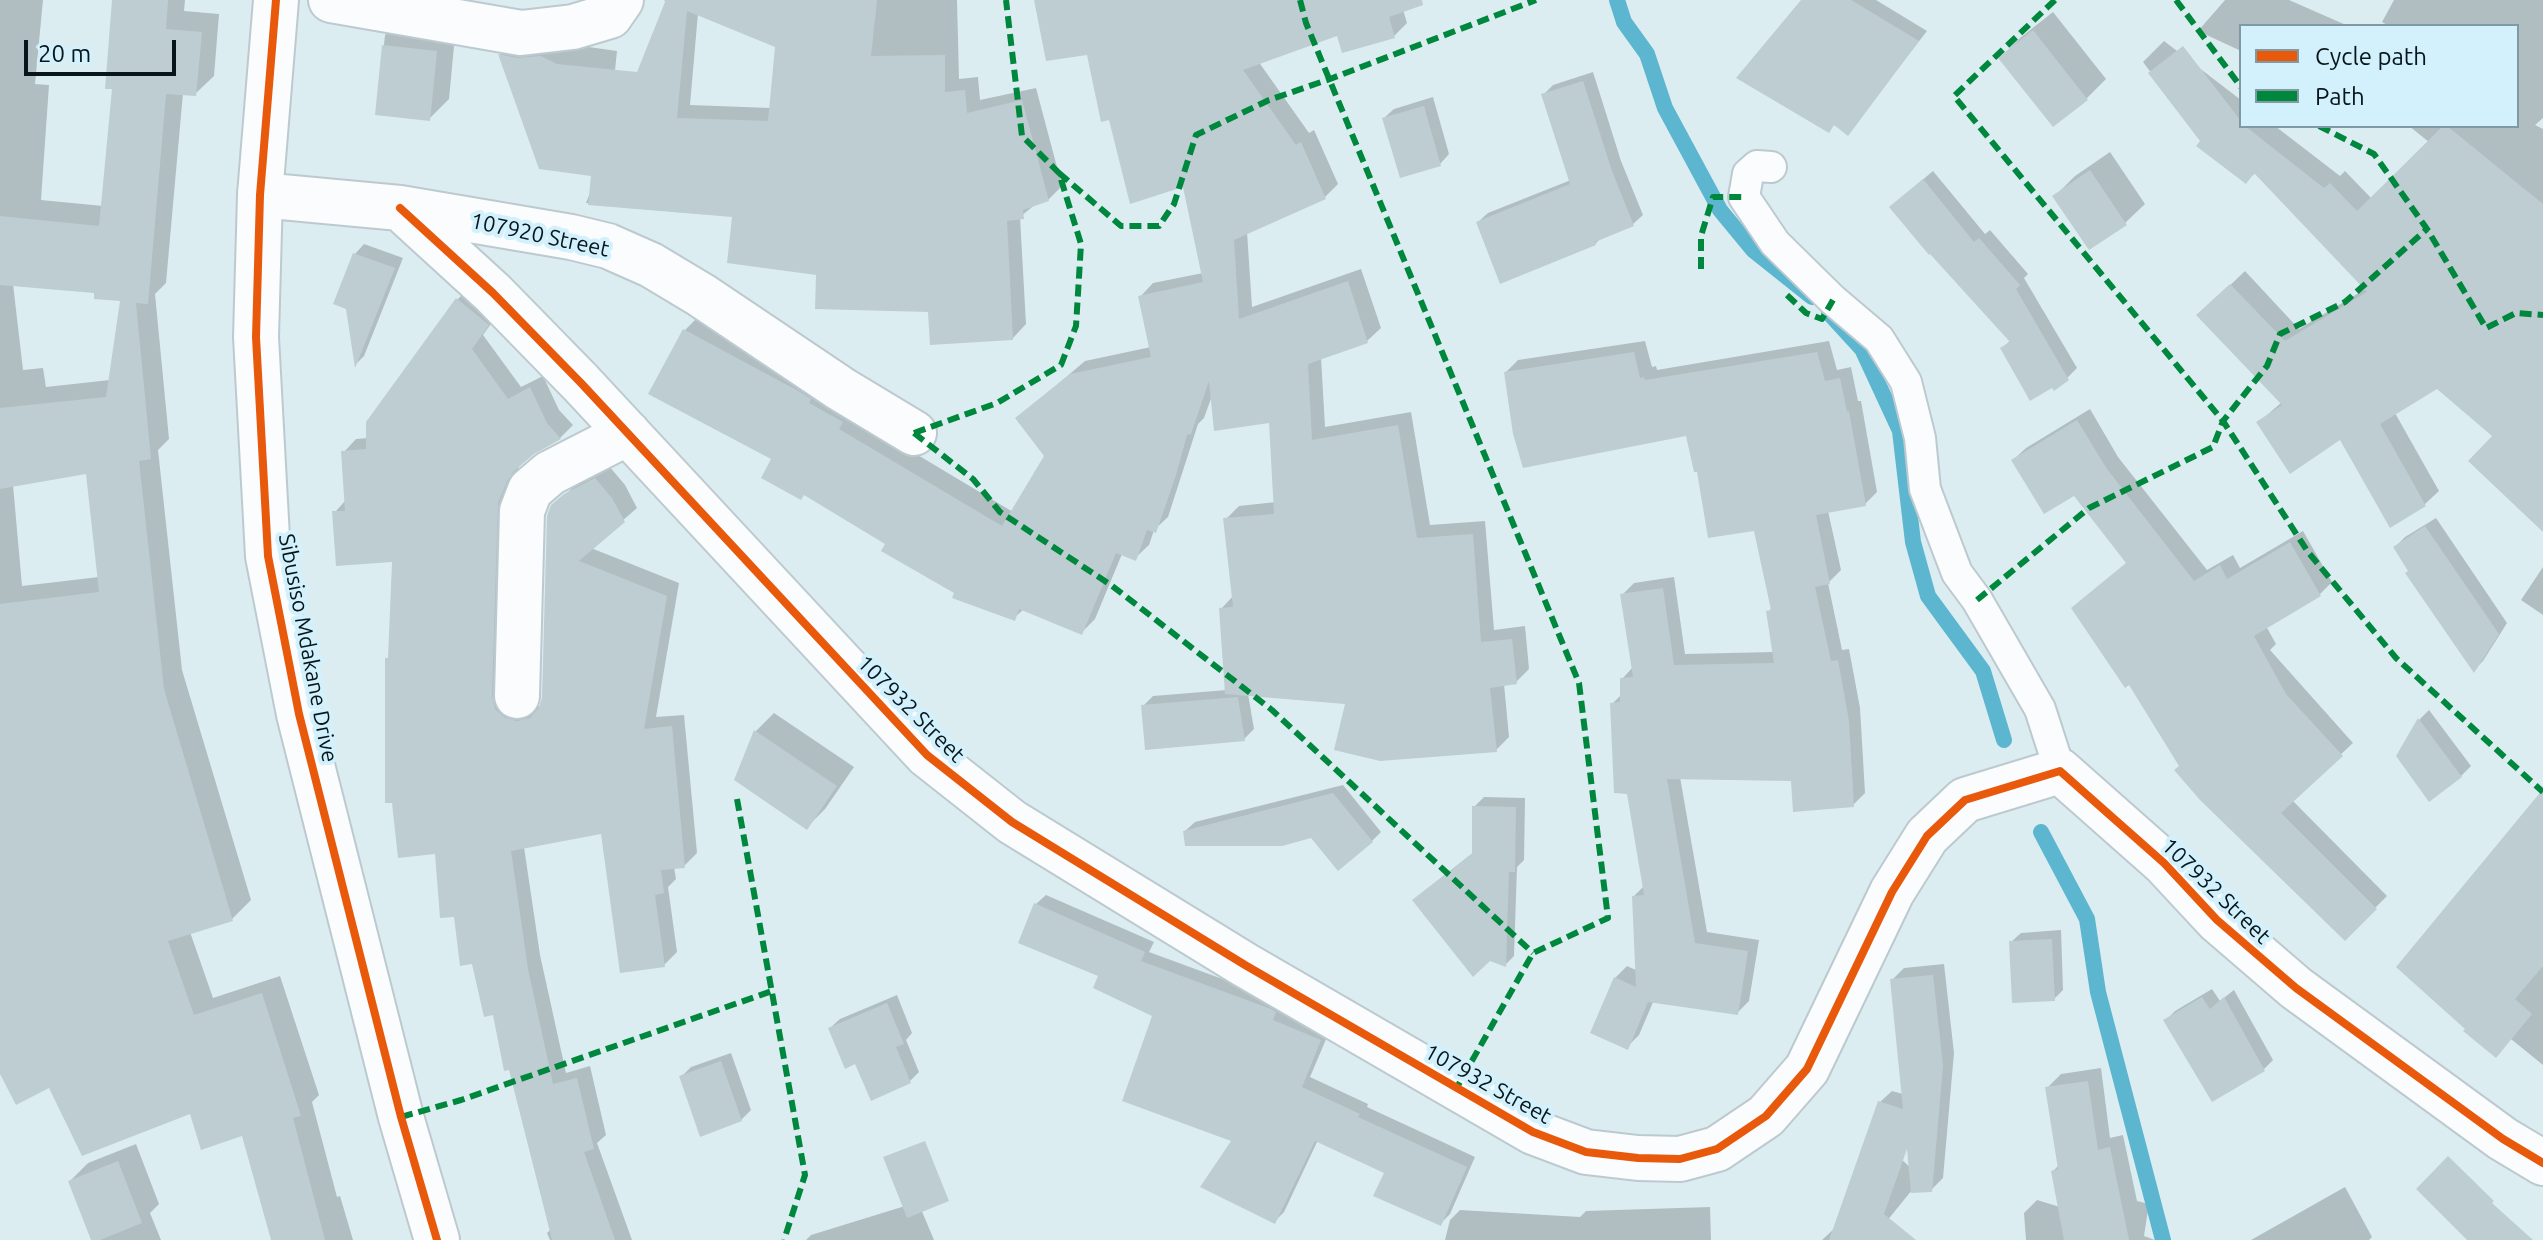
<!DOCTYPE html>
<style>
body{margin:0}
#map{position:relative;width:2543px;height:1240px;overflow:hidden;background:#dcedf2;font-family:Ubuntu,sans-serif}
canvas{display:block}
.legend{position:absolute;left:2239px;top:24px;width:280px;height:104px;box-sizing:border-box;background:#d2f1fc;border:2px solid #8199a2;margin:0;padding:10px 14px;list-style:none;font-size:24px;color:#08161b}
.legend li{display:flex;align-items:center;gap:16px;height:40px}
.legend b{width:40px;border:2px solid #8199a2}
.scale{position:absolute;left:24px;top:40px;width:152px;height:36px;box-sizing:border-box;border:4px solid #08161b;border-top:0;padding-left:10px;font-size:24px;line-height:28px;white-space:nowrap;color:#08161b;-webkit-text-stroke:6px #d2f1fc;paint-order:stroke}
</style>
<div id="map">
<canvas width="2543" height="1240"></canvas>
<ul class="legend">
<li><b style="height:10px;background:#e8590c"></b>Cycle path</li>
<li><b style="height:10px;background:#00873e"></b>Path</li>
</ul>
<div class="scale">20 m</div>
</div>
<script>
const ctx = document.querySelector('canvas').getContext('2d');
ctx.lineJoin = 'round';
function fill(path, color) {
  ctx.fillStyle = color;
  ctx.fill(path, 'evenodd');
}
function shape(rows) {
  const path = new Path2D();
  for (const r of rows) {
    path.moveTo(r[0], r[1]);
    for (let i = 2; i < r.length; i += 2) path.lineTo(r[i], r[i + 1]);
  }
  return path;
}
function trace(path, color, width, dash) {
  ctx.strokeStyle = color;
  ctx.lineWidth = width;
  ctx.lineCap = dash ? 'butt' : 'round';
  ctx.setLineDash(dash || []);
  ctx.stroke(path);
}
function write(font, color, halo, rows, align = 'center') {
  ctx.font = font + ' Ubuntu,sans-serif';
  ctx.lineWidth = 8;
  ctx.setLineDash([]);
  ctx.textBaseline = 'middle';
  ctx.strokeStyle = halo;
  ctx.fillStyle = color;
  for (const [text, x, y, turn = 0] of rows) {
    ctx.save();
    ctx.translate(x, y);
    ctx.rotate((+turn || 0) * Math.PI / 180);
    ctx.textAlign = isNaN(turn) ? turn : align;
    if (halo) ctx.strokeText(text, 0, 0);
    ctx.fillText(text, 0, 0);
    ctx.restore();
  }
}
const shadow = shape([
 [0,0,43,0,35,84,49,85,41,200,103,206,114,88,114,0,185,0,184,11,219,14,214,76,195,94,183,93,166,283,155,294,169,439,158,450,182,670,251,900,232,919,190,932,213,998,280,976,319,1095,312,1102,337,1197,340,1196,353,1240,275,1240,243,1133,191,1112,50,1086,0,1070],
 [13,284,96,291,123,299,110,380,46,387,43,368,23,370],
 [87,471,99,577,22,586,13,485],
 [668,0,957,0,959,79,978,77,980,100,1036,88,1062,186,1048,200,1037,203,1020,217,1026,324,1013,338,818,273,734,215,586,203,604,157,500,55,518,37,617,51,607,148],
 [698,13,777,46,771,108,690,105],
 [1036,0,1178,0,1246,44,1309,133,1314,130,1338,184,1324,198,1247,232,1252,307,1361,269,1381,328,1367,341,1321,357,1325,427,1411,412,1430,525,1485,521,1494,630,1525,626,1529,669,1516,682,1504,684,1509,737,1496,750,1348,702,1248,694,1254,729,1244,739,1143,706,1153,696,1227,690,1221,609,1233,596,1226,519,1239,506,1276,502,1271,420,1213,393,1204,418,1198,424,1168,517,1154,530,1149,545,1135,558,1122,554,1095,619,1082,632,1024,609,1014,618,957,592,774,458,685,330,698,317,851,415,1013,512,1047,456,1018,418,1085,361,1151,347,1140,297,1153,283,1203,273,1184,184,1110,118,1088,53],
 [1243,0,1400,0,1407,23,1394,36,1338,34],
 [1802,0,1876,0,1927,31,1847,134,1836,123,1829,130],
 [2225,0,2289,0,2346,25,2241,26,2241,51,2198,31],
 [2394,0,2543,0,2543,118,2535,125,2543,129,2543,529,2495,435,2437,387,2395,413,2439,491,2425,504,2391,525,2341,438,2259,422,2282,402,2199,315,2245,271,2299,329,2367,288,2256,172,2246,182,2202,141,2143,62,2164,41,2241,100,2241,126,2275,126,2340,176,2345,171,2372,199,2429,142,2409,126,2517,126,2517,26,2389,26,2382,22],
 [2053,12,2106,79,2086,99,2000,58,2020,38],
 [405,16,456,25,449,99,429,119,377,114,385,35],
 [1593,72,1621,161,1643,215,1633,224,1601,238,1595,244,1478,222,1488,213,1571,180,1543,95,1553,85],
 [1433,97,1449,154,1440,164,1384,118,1394,109],
 [2110,152,2145,204,2125,223,2055,196,2075,176],
 [1933,171,1985,234,1990,230,2028,274,2024,278,2077,368,2067,378,2002,348,2011,340,1901,198],
 [364,244,403,258,364,356,356,364,355,254],
 [470,287,500,311,483,335,521,387,543,376,559,410,573,425,560,438,533,452,519,466,511,488,531,709,541,706,544,697,553,506,579,482,609,466,625,485,637,508,591,548,679,583,656,717,684,715,697,853,684,866,674,867,676,879,668,887,677,952,664,965,603,832,524,847,540,955,566,1073,590,1066,606,1135,597,1143,632,1240,550,1240,547,1233,552,1228,494,1012,456,915,437,852,387,659,390,655,394,560,335,512,346,500,344,452,356,439,368,438,457,300],
 [1645,341,1652,367,1656,366,1657,370,1829,341,1837,370,1851,367,1858,401,1861,401,1877,492,1865,504,1828,511,1841,570,1828,583,1842,650,1849,649,1860,708,1865,793,1853,805,1793,779,1680,777,1707,932,1759,940,1749,1001,1737,1013,1654,1000,1639,1035,1627,1047,1615,978,1627,966,1638,971,1634,896,1644,886,1612,704,1622,694,1622,679,1633,667,1622,595,1634,583,1674,577,1685,654,1774,652,1768,612,1773,607,1756,528,1699,469,1688,433,1506,372,1518,360],
 [2090,409,2118,457,2207,570,2233,555,2240,568,2303,531,2332,582,2320,594,2266,626,2276,644,2270,650,2353,743,2292,800,2387,896,2345,938,2181,766,2128,562,2074,493,2013,460,2026,448],
 [2436,518,2507,623,2483,661,2474,670,2395,547,2405,537],
 [2543,567,2543,615,2521,600],
 [2429,710,2471,766,2461,776,2398,756,2420,719],
 [774,713,854,767,825,809,807,827,737,779,756,731],
 [1343,785,1381,832,1372,841,1185,831,1195,822],
 [1484,797,1525,798,1524,860,1517,867,1514,956,1505,965,1424,891,1474,852,1474,807],
 [2543,801,2543,1065,2511,1039,2496,1055],
 [1046,895,1154,942,1149,952,1285,1002,1330,1030,1310,1077,1368,1104,1367,1107,1475,1157,1450,1214,1440,1224,1387,1172,1318,1140,1284,1212,1274,1222,1234,1140,1155,1015,1101,975,1036,904],
 [2061,930,2063,990,2054,999,2011,942,2021,933],
 [1944,964,1954,1053,1943,1178,1931,1190,1912,1190,1878,1232,1891,1240,1822,1240,1836,1227,1880,1102,1892,1091,1903,1094,1892,980,1904,968],
 [1908,1140,1911,1168,1901,1159],
 [2212,989,2220,1001,2234,990,2273,1060,2264,1069,2166,1020,2175,1011],
 [897,995,912,1033,906,1040,919,1072,909,1082,856,1062,830,1028,840,1019],
 [731,1053,751,1110,741,1120,681,1077,691,1067],
 [2101,1068,2110,1138,2123,1135,2137,1201,2149,1204,2144,1236,2155,1240,2026,1240,2024,1213,2037,1200,2060,1207,2053,1171,2059,1165,2047,1088,2061,1074],
 [136,1144,159,1204,150,1213,161,1240,93,1240,70,1181,88,1163],
 [2345,1187,2372,1237,2369,1240,2251,1240],
 [918,1202,934,1240,806,1240,811,1235],
 [1710,1207,1711,1240,1445,1240,1450,1220,1460,1210,1580,1217,1586,1211]
]);
const stream = shape([
 [1617,0,1624,22,1647,54,1665,108,1720,210,1753,250,1812,297],
 [1829,313,1862,349,1900,431,1913,542,1928,596,1983,671,2004,740],
 [2041,832,2087,919,2098,992,2163,1240]
]);
const building = shape([
 [112,0,168,0,166,29,202,32,196,96,166,94,148,304,136,303,151,459,139,461,164,689,233,921,168,941,194,1015,262,993,301,1116,293,1118,325,1240,271,1240,242,1136,201,1150,190,1114,82,1156,49,1088,16,1105,0,1074,0,604,99,592,86,474,0,489,0,408,106,397,120,301,94,299,94,293,0,285,0,216,99,226,112,89,105,89],
 [664,0,877,0,871,56,945,55,945,92,965,90,967,113,1022,100,1049,201,1023,210,1024,219,1007,221,1013,340,930,345,928,312,815,309,816,275,727,263,732,217,588,205,591,176,539,169,498,54,517,58,541,56,557,64,637,72,665,2],
 [687,11,775,47,768,121,677,118],
 [1034,0,1422,0,1423,5,1389,17,1395,38,1342,53,1337,36,1243,70,1296,145,1301,142,1326,199,1234,240,1239,319,1348,281,1368,343,1308,364,1312,440,1398,425,1417,538,1473,534,1481,642,1512,639,1517,684,1490,688,1497,752,1380,761,1334,750,1345,704,1225,694,1219,608,1233,607,1223,518,1274,514,1269,423,1214,431,1209,381,1191,434,1187,435,1176,475,1156,533,1147,530,1136,561,1116,553,1082,635,1019,609,1015,621,952,598,954,593,881,551,885,544,804,495,801,500,761,478,771,459,648,394,683,329,800,392,811,399,809,403,843,422,839,429,1002,526,1044,456,1015,418,1070,374,1151,357,1138,296,1203,282,1183,187,1130,204,1109,120,1101,122,1087,55,1046,61],
 [1801,0,1851,0,1919,41,1848,136,1834,125,1829,133,1736,78],
 [2033,30,2088,100,2053,127,1998,58],
 [382,45,437,51,430,121,375,115],
 [2183,46,2241,121,2241,126,2245,126,2324,188,2330,183,2357,211,2443,126,2447,126,2543,204,2543,532,2468,461,2492,436,2437,389,2380,424,2426,506,2390,528,2340,440,2290,474,2256,422,2282,405,2196,315,2230,284,2285,341,2367,292,2254,173,2246,184,2196,146,2200,141,2148,73],
 [1583,81,1612,171,1634,226,1595,242,1596,245,1500,284,1476,222,1570,184,1541,94],
 [1424,106,1441,166,1400,178,1382,118],
 [2090,170,2127,225,2089,250,2052,196],
 [1923,179,1974,242,1979,238,2020,285,2016,289,2069,380,2054,391,2052,388,2030,401,2000,348,2010,342,1930,254,1929,255,1889,207],
 [353,253,395,268,355,368,346,309,333,304],
 [456,298,489,325,472,349,508,399,530,387,547,423,561,439,534,454,514,471,507,481,498,503,492,695,495,709,505,718,517,721,530,718,539,708,542,697,547,516,551,505,564,494,595,478,612,498,625,522,579,561,667,596,644,729,672,726,685,868,661,870,664,893,655,895,665,967,620,973,601,834,511,851,528,969,553,1084,577,1078,594,1149,584,1152,615,1240,552,1240,509,1070,504,1071,493,1015,484,1017,472,964,460,966,454,917,440,918,435,854,398,858,392,803,385,803,385,658,388,658,392,562,336,566,332,511,345,511,341,451,366,449,366,422],
 [1634,352,1640,378,1644,377,1645,380,1817,352,1825,381,1840,378,1847,412,1849,411,1866,506,1816,515,1830,584,1815,587,1831,661,1838,660,1849,721,1854,807,1793,812,1791,781,1667,779,1695,943,1748,951,1738,1015,1648,1002,1628,1050,1590,1033,1614,977,1636,987,1632,896,1644,895,1627,794,1614,793,1610,703,1620,702,1620,678,1633,677,1620,594,1663,588,1674,665,1774,663,1766,611,1771,610,1754,531,1708,538,1697,472,1694,472,1686,436,1523,468,1513,434,1504,372],
 [2077,420,2107,469,2194,581,2220,565,2227,579,2290,542,2321,596,2254,636,2286,694,2343,756,2281,813,2377,909,2345,941,2200,800,2174,770,2179,766,2129,685,2125,688,2071,608,2126,563,2074,496,2044,514,2011,460],
 [2425,526,2499,634,2474,673,2405,573,2408,571,2393,547],
 [1238,697,1245,741,1145,750,1141,705],
 [2418,718,2462,777,2429,802,2396,756],
 [754,730,837,786,807,830,734,780],
 [2543,789,2543,966,2515,999,2532,1014,2496,1058,2463,1031,2465,1029,2396,967],
 [1333,793,1373,842,1338,871,1311,838,1282,846,1185,846,1183,831],
 [1472,806,1516,807,1515,872,1509,872,1506,967,1490,961,1473,977,1412,900,1472,854],
 [1034,903,1145,952,1141,961,1271,1009,1276,1012,1273,1020,1321,1040,1302,1087,1360,1114,1358,1117,1467,1167,1441,1226,1373,1196,1384,1173,1315,1141,1275,1224,1200,1187,1231,1141,1122,1101,1152,1016,1093,988,1098,976,1018,943],
 [2052,939,2055,1001,2012,1003,2009,941],
 [1933,975,1943,1066,1932,1192,1911,1193,1907,1149,1884,1214,1916,1240,1829,1240,1878,1101,1903,1109,1890,979],
 [2202,997,2210,1009,2224,997,2265,1071,2212,1102,2163,1020],
 [887,1003,904,1044,896,1047,911,1083,871,1101,855,1064,845,1069,828,1028],
 [721,1061,742,1121,700,1137,679,1076],
 [2088,1081,2098,1150,2110,1147,2129,1240,2064,1240,2051,1171,2058,1169,2045,1087],
 [925,1141,949,1201,907,1218,883,1157],
 [2448,1156,2494,1201,2492,1203,2533,1240,2467,1240,2416,1189],
 [118,1161,142,1223,100,1240,91,1240,68,1181]
]);
const service = shape([
 [1771,167,1757,166,1748,174,1744,197,1775,243,1833,300,1879,339,1906,382,1920,438,1925,489,1957,573,1977,600,2040,709,2060,771]
]);
const minor = shape([
 [331,0,521,33,573,27,610,16,621,0],
 [260,195,400,208,571,237,608,246,651,265,701,295,841,389,914,433],
 [400,208,493,293,581,383,927,755,1012,822,1245,965,1533,1132,1586,1152,1638,1158,1680,1159,1717,1149,1766,1116,1807,1069,1892,892,1927,836,1965,800,2060,771,2164,863,2217,920,2296,988,2503,1139,2543,1163],
 [517,696,522,511,530,490,550,473,628,433]
]);
const tertiary = shape([
 [276,0,260,195,256,337,268,556,299,714,401,1117,437,1240]
]);
const quiet = shape([
 [1300,0,1306,23,1579,683,1608,918,1533,953,1456,1089],
 [2055,0,1954,96,2223,421,2308,552,2396,658,2543,792],
 [2176,0,2241,87],
 [2319,126,2374,154,2427,229,2486,328,2516,313,2543,315],
 [1059,173,1121,226,1159,226,1174,204,1196,135,1269,100,1330,79,1536,0],
 [1701,269,1701,236,1713,197,1744,197],
 [1787,295,1806,313,1822,319,1833,300],
 [914,433,973,479,1000,512,1111,585,1272,710,1533,953],
 [914,433,997,403,1061,365,1076,326,1081,244,1059,173,1022,136,1006,0],
 [1977,600,2089,508,2213,447,2223,421,2267,366,2280,334,2345,302,2427,229],
 [737,799,805,1175,784,1240],
 [401,1117,461,1100,772,991]
]);
const cycleway = shape([
 [276,0,260,195,256,337,268,556,299,714,401,1117,437,1240],
 [400,208,493,293,581,383,927,755,1012,822,1245,965,1533,1132,1586,1152,1638,1158,1680,1159,1717,1149,1766,1116,1807,1069,1892,892,1927,836,1965,800,2060,771,2164,863,2217,920,2296,988,2503,1139,2543,1163]
]);
const streetNames = [
 ["107920 Street",540,235,12],
 ["Sibusiso Mdakane Drive",308,648,79],
 ["107932 Street",911,709,45],
 ["107932 Street",2216,891,44],
 ["107932 Street",1488,1084,29]
];
fill(shadow, '#0003');
trace(stream, '#5db6cf', 16);
fill(building, '#becdd2');
trace(service, '#bccacf', 34);
trace(minor, '#bccacf', 48);
trace(tertiary, '#bccacf', 48);
trace(service, '#fafcfd', 30);
trace(minor, '#fafcfd', 44);
trace(tertiary, '#fafcfd', 44);
trace(quiet, '#00873e', 6, [12, 6]);
trace(cycleway, '#e8590c', 8);
write('22px', '#08161b', '#d2f1fc', streetNames);
</script>
